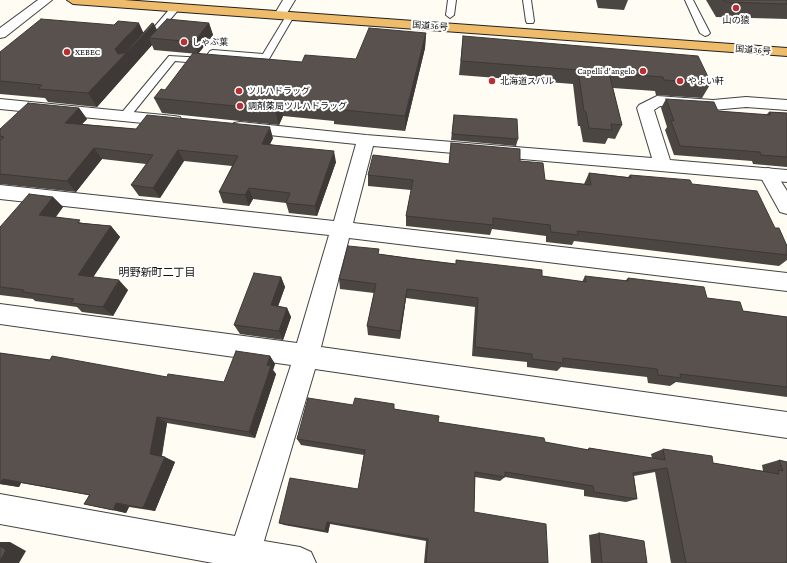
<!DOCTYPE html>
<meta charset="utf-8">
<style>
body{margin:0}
canvas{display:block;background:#fefcf3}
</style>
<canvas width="787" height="563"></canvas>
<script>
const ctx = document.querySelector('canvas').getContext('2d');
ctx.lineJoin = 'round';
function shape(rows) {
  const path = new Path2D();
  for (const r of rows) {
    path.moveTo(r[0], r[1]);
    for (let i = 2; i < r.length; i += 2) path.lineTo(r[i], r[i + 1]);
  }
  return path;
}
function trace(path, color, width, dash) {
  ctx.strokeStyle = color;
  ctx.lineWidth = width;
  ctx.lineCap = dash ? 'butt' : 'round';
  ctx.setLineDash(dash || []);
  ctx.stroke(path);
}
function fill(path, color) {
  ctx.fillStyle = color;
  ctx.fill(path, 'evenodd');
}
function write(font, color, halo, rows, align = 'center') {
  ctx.font = font + ' "Crimson Pro","Noto Sans JP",serif';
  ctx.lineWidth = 4;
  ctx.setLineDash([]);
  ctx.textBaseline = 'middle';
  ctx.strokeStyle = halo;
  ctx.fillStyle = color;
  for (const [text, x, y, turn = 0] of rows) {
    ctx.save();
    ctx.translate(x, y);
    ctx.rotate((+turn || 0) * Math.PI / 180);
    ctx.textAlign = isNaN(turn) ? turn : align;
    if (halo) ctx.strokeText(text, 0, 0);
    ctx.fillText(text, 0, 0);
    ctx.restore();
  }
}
const service = shape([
 [448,0,456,0,454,15,450,18,446,15,448,0],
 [523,0,531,0,534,21,533,23,527,23,526,21,523,0],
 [685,0,693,0,710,33,708,35,705,36,700,33,685,0],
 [176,4,180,7,179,9,151,42,145,42,145,38,173,5,176,4],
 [290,13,294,16,269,59,216,56,211,63,208,64,175,61,129,118,121,118,119,116,169,56,205,58,210,51,213,50,263,54,286,16,290,13]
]);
const minor = shape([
 [38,0,52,0,5,37,0,38,0,28,38,0],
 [657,96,713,100,746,97,787,100,787,110,746,107,713,110,660,106,654,110,670,160,787,170,787,182,373,146,353,223,787,273,787,291,349,238,321,347,787,412,787,438,315,369,264,541,300,547,311,552,316,563,213,563,0,524,0,494,235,536,291,365,0,324,0,304,297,343,329,235,0,199,0,185,334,221,356,144,240,132,234,131,232,127,234,123,240,122,366,135,652,158,637,108,639,105,657,96],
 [0,99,174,116,180,117,182,121,180,125,174,126,0,109,0,99]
]);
const tertiary = shape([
 [283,0,295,0,284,18,276,18,274,15,283,0],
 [768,168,774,170,787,191,787,214,780,212,759,174,762,170,768,168]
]);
const trunk = shape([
 [67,0,124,0,787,48,787,56,73,4,67,0]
]);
const wall = shape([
 [596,0,628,0,624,10,598,8],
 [706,0,787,0,787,19,716,17],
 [209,23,213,35,198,54,154,50,152,45,97,107,48,102,45,98,0,94,0,52,143,33,154,24,157,30],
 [426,33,425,48,405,131,334,124,334,121,283,116,279,125,162,113,154,98,165,90,302,62,356,59],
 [463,36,711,83,702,98,656,95,655,91,613,88,622,125,615,139,608,138,605,144,583,142,580,126,578,126,573,84,459,75],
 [666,99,718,111,766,115,769,112,787,113,787,167,753,164,752,161,674,155,665,130,667,127,661,108],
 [79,108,87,119,82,124,136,129,273,138,270,144,336,162,317,216,289,213,286,203,253,199,249,206,223,203,219,192,232,166,184,161,160,198,139,196,131,185,146,164,102,159,76,192,0,184,0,129],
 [454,115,518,139,516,146,451,140],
 [520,161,545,180,584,184,589,173,628,177,630,175,692,184,775,228,787,246,787,260,779,266,574,241,572,245,546,242,546,236,492,229,490,235,406,226,406,216,411,190,368,186,368,175,449,164],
 [53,197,63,207,56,217,83,223,111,226,120,237,93,277,128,290,113,316,82,312,77,307,35,301,33,299,0,295,0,227],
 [379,254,456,264,456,260,542,276,582,282,585,276,625,281,628,278,707,298,743,311,787,317,787,397,676,382,670,386,648,383,647,377,561,367,557,371,527,367,527,362,472,356,475,307,406,298,400,339,368,335,367,326,374,293,340,289,339,279],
 [281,277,285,287,278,306,287,308,291,317,283,340,240,334,234,325],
 [0,353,167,377,224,382,270,356,275,364,273,370,276,374,255,438,167,423,162,456,175,462,155,511,129,507,126,513,84,504,89,495,21,483,19,487,0,484],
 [353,405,394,409,438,422,587,450,589,448,652,458,651,454,663,449,713,463,763,471,762,465,779,460,787,462,787,563,671,563,655,472,634,476,637,499,626,502,584,496,584,490,505,477,500,481,475,477,474,512,548,563,424,563,426,541,330,524,328,533,284,525,279,523,358,489,364,455,301,445,297,439],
 [599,533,647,563,591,563,589,535]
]);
const shadedWall = shape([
 [139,23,144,34,154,24,160,37,149,38,152,45,97,107,88,93,115,49],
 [209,23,213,35,198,54,194,42],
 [426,33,425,48,405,131,405,116],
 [279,101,283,116,279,125,275,110],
 [79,108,87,119,73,134,65,123],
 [270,127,273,138,265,155,262,144],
 [94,148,102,159,76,192,67,181],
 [178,150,184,161,160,198,153,188],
 [334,151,336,162,317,216,315,206],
 [249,188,253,199,249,206,245,195],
 [53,197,63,207,49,225,39,215],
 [111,226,120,237,88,285,78,275],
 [281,277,285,287,275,315,271,305],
 [119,280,128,290,113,316,103,307],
 [407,289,406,298,400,339,400,331],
 [287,308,291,317,283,340,279,331],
 [270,356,275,364,273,370,276,374,255,438,249,432,267,365],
 [157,417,167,423,161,459,150,454],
 [165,457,175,462,155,511,143,508],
 [3,479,21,483,19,487,0,484],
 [116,503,129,507,126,513,113,510],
 [327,522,330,524,328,533,325,531],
 [0,542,10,542,26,551,19,563,0,563]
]);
const building = shape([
 [724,0,787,0,787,4,725,2,724,0],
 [41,19,114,25,118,21,139,23,115,49,118,54,125,53,152,23,154,24,88,93,38,89,42,85,0,81,0,52,41,19],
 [167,19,209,23,194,42,149,38,167,19],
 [369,28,426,33,405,116,332,109,333,106,279,101,275,110,154,98,161,89,165,90,193,53,302,62,305,55,356,59,369,28],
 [463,36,698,56,711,83,664,80,663,77,609,73,622,125,611,124,612,130,589,128,586,112,584,111,578,70,461,61,463,36],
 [666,99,714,102,718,111,771,115,769,112,787,113,787,157,761,155,760,152,680,146,671,121,674,121,666,99],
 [28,103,79,108,65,123,136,129,147,115,270,127,262,144,334,151,315,206,286,203,290,193,249,188,245,195,219,192,238,156,178,150,153,188,131,185,153,155,94,148,67,181,0,174,0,141,4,137,0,136,0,129,28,103],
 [454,115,517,119,518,139,452,134,454,115],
 [451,143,520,149,520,161,543,163,545,180,591,185,589,173,631,178,630,175,690,180,692,184,757,191,775,228,779,228,787,246,787,255,577,231,578,235,551,232,550,225,493,218,493,225,406,216,413,180,368,175,373,155,449,164,451,143],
 [29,194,53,197,39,215,80,220,78,223,111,226,78,275,119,280,103,307,71,303,74,299,23,292,24,290,0,287,0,227,29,194],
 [348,246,379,249,378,254,414,259,456,264,456,260,542,270,542,276,586,282,585,276,628,281,628,278,704,287,707,298,740,302,743,311,787,317,787,387,680,374,681,378,658,375,657,369,563,358,563,363,532,359,532,354,475,347,478,298,407,289,400,331,367,326,376,284,339,279,348,246],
 [254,273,281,277,271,305,287,308,279,331,234,325,254,273],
 [236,351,270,356,267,365,271,366,249,432,157,417,150,454,165,457,143,508,116,503,113,510,84,504,90,495,3,479,0,483,0,353,50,360,52,356,167,377,168,374,224,382,236,351],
 [308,398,353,405,355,398,394,404,394,409,439,416,438,422,544,438,545,442,589,450,589,448,665,460,663,449,712,456,713,463,779,474,778,470,783,471,779,460,787,462,787,563,686,563,667,468,633,473,637,499,594,492,593,486,505,472,505,477,475,472,474,512,546,524,548,563,426,563,428,539,327,522,325,531,279,523,290,478,358,489,365,450,297,439,308,398],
 [599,533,644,541,647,563,602,563,599,533],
 [0,546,6,550,0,561,0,546]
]);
const markers = [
 [736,8,4,"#b82f33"],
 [184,42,4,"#b82f33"],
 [67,52,4,"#b82f33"],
 [643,71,4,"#b82f33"],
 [492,81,4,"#b82f33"],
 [680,81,4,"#b82f33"],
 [239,91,4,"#b82f33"],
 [240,106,4,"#b82f33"]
];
const farPoinames = [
 ["山の猿",736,20,"center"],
 ["しゃぶ葉",192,42],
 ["XEBEC",75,52],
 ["Capelli d'angelo",635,71,"right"],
 ["北海道スバル",500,81],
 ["やよい軒",688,81],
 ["ツルハドラッグ",247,91],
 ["調剤薬局ツルハドラッグ",248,106]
];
const farStreetnames = [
 ["国道36号",430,26,4],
 ["国道36号",753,50,4]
];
const neighbourhoodNames = [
 ["明野新町二丁目",157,273]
];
trace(service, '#434343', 2);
trace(minor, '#434343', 2);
trace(tertiary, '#434343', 2);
trace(trunk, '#212121', 2);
fill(service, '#fff');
fill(minor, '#fff');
fill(tertiary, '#fff');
fill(trunk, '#eebc6a');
fill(wall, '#4c4642');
fill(shadedWall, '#3e3936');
fill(building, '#58514d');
trace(building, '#3e3936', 1);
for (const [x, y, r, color] of markers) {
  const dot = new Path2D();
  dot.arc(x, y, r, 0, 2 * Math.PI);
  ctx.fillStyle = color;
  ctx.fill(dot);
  trace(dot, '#fff', 1.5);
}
write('9px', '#101010', '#fff', farPoinames, 'left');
write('9px', '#101010', '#fff', farStreetnames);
write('11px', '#101010', '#fff', neighbourhoodNames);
</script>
